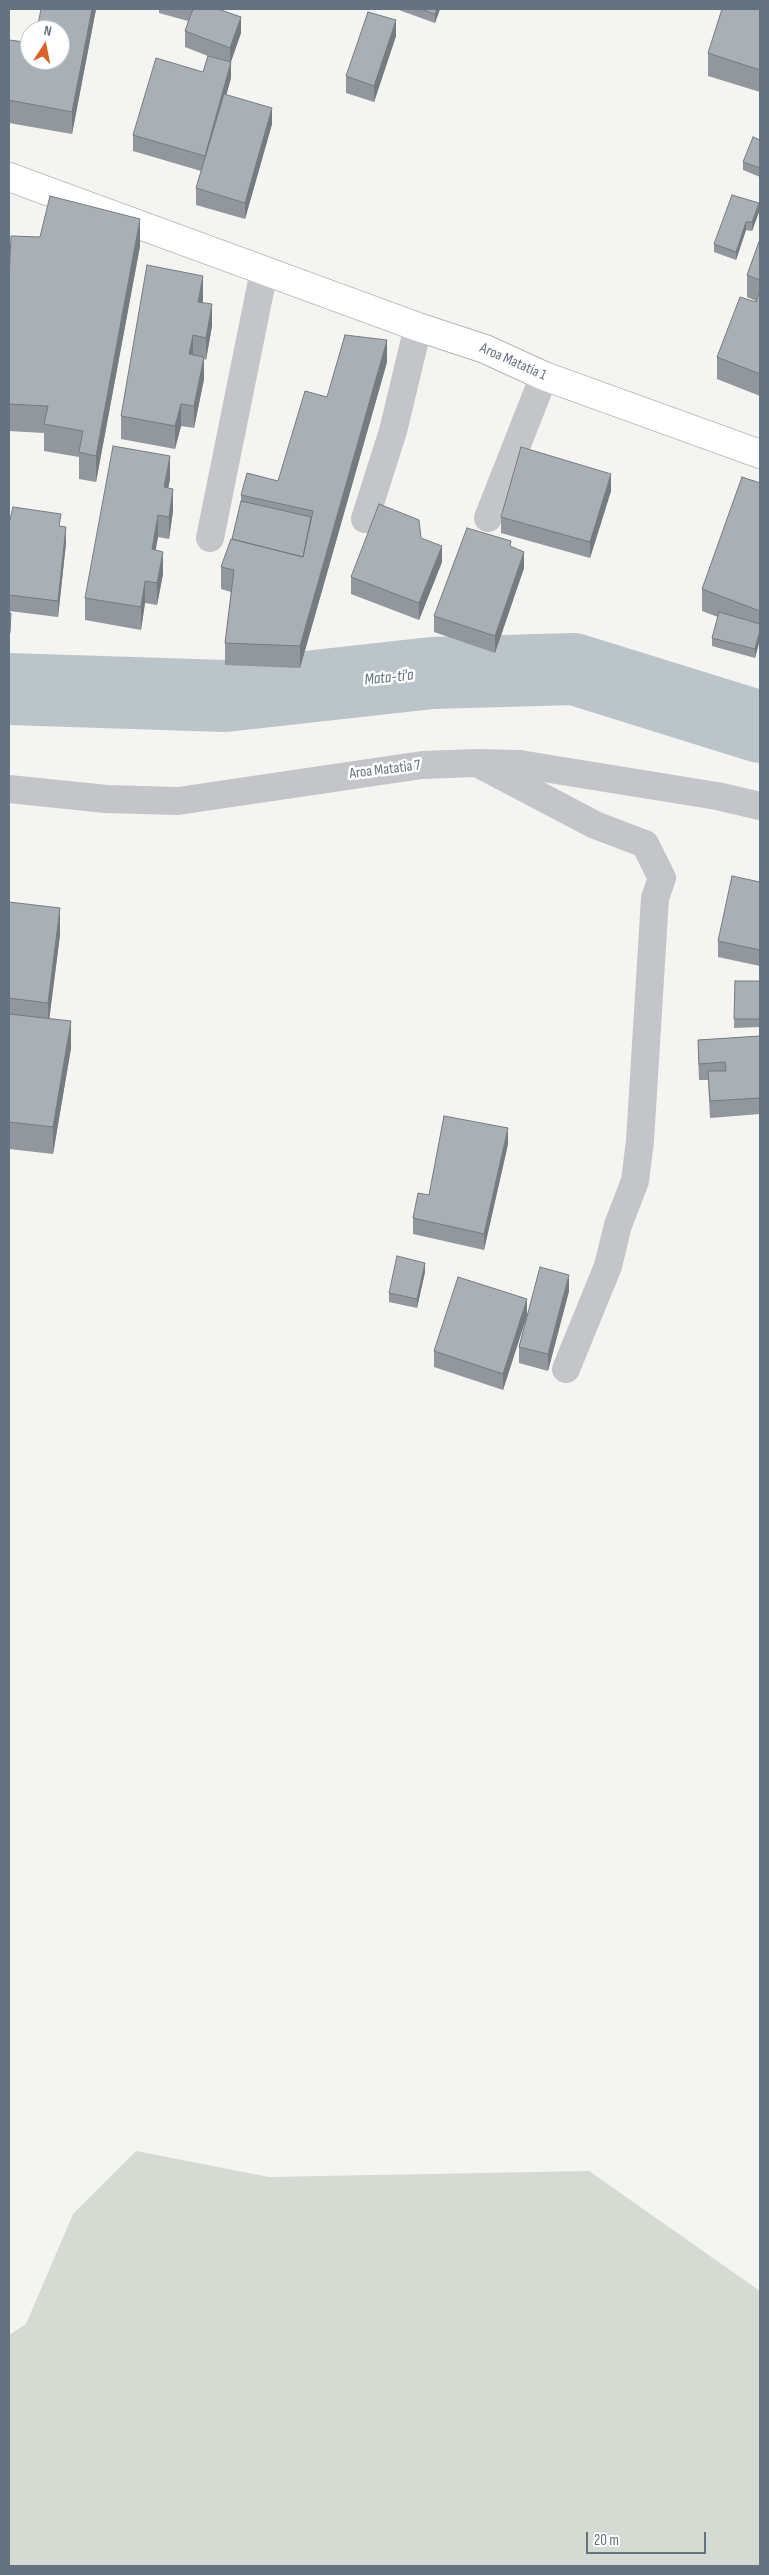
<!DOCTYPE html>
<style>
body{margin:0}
#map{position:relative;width:769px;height:2575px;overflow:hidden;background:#f4f4f1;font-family:"Sofia Sans Condensed",sans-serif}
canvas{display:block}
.frame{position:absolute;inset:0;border:10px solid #657280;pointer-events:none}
.north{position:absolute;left:20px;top:20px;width:50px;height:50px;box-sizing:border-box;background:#fff;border:1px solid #c1c7cc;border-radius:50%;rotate:11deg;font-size:14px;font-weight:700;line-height:20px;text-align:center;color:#657280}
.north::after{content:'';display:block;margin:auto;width:18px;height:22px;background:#db612a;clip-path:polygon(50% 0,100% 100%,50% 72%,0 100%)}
.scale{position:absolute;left:586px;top:2532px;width:120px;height:22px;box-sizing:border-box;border:2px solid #657280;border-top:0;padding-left:6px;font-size:15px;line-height:18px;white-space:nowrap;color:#657280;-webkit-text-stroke:4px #fff;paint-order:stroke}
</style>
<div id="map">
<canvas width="769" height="2575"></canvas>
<div class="frame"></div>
<div class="north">N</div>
<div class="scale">20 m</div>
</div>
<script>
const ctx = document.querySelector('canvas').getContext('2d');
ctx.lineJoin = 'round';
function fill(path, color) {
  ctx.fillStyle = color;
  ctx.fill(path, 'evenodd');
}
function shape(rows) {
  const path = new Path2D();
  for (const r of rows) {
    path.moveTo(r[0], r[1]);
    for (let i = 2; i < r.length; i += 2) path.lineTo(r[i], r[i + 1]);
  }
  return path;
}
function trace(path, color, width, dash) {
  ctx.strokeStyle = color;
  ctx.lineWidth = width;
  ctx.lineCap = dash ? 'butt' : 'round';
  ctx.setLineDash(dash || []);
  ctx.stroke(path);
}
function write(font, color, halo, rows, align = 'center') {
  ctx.font = font + ' "Sofia Sans Condensed",sans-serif';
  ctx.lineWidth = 5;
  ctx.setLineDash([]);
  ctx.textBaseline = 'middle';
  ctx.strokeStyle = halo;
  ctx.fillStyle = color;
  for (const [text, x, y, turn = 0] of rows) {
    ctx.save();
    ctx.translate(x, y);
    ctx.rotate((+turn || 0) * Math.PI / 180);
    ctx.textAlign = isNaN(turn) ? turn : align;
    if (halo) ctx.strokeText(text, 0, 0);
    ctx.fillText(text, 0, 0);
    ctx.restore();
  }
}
const green = shape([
 [136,2151,269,2177,589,2171,760,2291,760,2566,9,2566,9,2335,26,2324,73,2214]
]);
const river = shape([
 [9,689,225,696,432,673,574,669,760,727]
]);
const minor = shape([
 [488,518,544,376],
 [365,519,393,431,418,327],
 [210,538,264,271],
 [481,765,595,825,645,844,662,878,655,898,640,1141,635,1181,618,1225,608,1266,566,1369],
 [9,789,106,799,178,801,422,765,477,763,520,764,550,769,717,796,760,806]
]);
const major = shape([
 [9,177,418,327,485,349,544,376,760,454]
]);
const wall = shape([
 [96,9,72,134,9,123,9,40,30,60],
 [159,9,224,9,223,11,241,33,231,62,231,78,226,95,272,124,245,219,196,205,196,188,201,171,133,151,133,135,203,72,208,56,185,47,185,31,188,21,159,13],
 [396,9,440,9,435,23],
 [760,9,760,92,708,76,708,53],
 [396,36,374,102,346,93,346,76],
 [760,140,760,177,743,170,743,162],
 [759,212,752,231,746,230,736,260,714,252,714,244],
 [760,239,760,396,717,379,717,357,756,301,747,297,747,275],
 [140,246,96,482,79,479,79,457,44,451,44,433,9,431,9,282],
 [203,298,203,302,212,326,206,360,204,359,204,379,194,428,181,426,175,449,121,439,121,416],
 [387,362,300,668,225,665,225,643,231,592,221,589,221,567,232,539,241,501,241,495,278,481],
 [170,479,168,488,173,511,169,539,158,537,155,550,163,574,157,605,145,603,141,630,85,620,85,598],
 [760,483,760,639,755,658,712,646,712,638,718,617,702,611,702,589],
 [611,491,590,558,501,533,501,517],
 [9,520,61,526,66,543,58,617,9,611],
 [511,547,524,568,495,653,434,632,434,616],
 [442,562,419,620,351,594,351,577],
 [760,882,760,966,718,957,718,941],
 [9,902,60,935,49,1019,71,1048,53,1154,9,1149],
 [735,981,760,981,760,1027,734,1028],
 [760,1036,760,1114,710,1118,708,1080,699,1080,698,1056,698,1040],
 [508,1144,484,1250,413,1234,413,1218,429,1195],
 [425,1272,417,1308,389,1302,389,1293],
 [569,1291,548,1371,519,1363,519,1347,526,1319,503,1390,434,1367,434,1351,527,1314]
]);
const shadedWall = shape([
 [92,9,96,9,72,134,72,112],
 [437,9,440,9,435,23,435,14],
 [241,17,241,33,230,64,230,48],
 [396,20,396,36,374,102,374,86],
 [231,62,231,78,205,172,205,156],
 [272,108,272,124,245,219,245,203],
 [759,203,759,212,752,231,752,222],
 [140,219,140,246,96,482,96,456],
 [746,222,746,230,736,260,736,252],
 [203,276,203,298,198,324,198,302],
 [212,304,212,326,206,360,206,338],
 [193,335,193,357,189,354],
 [387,340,387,362,300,668,300,646],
 [204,357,204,379,194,428,194,406],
 [181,404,181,426,175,449,175,426],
 [170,456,170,479,164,509,164,487],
 [611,474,611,491,590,558,590,542],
 [173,489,173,511,169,539,169,517],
 [158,515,158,537,152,572,152,549],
 [66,527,66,543,58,617,58,601],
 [442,546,442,562,419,620,419,603],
 [163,552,163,574,157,605,157,583],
 [524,552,524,568,495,653,495,636],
 [145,581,145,603,141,630,141,607],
 [760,630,760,639,755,658,755,649],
 [60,908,60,935,48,1029,48,1003],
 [71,1021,71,1048,53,1154,53,1127],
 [508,1128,508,1144,484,1250,484,1234],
 [425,1263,425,1272,417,1308,417,1299],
 [569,1275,569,1291,548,1371,548,1354],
 [527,1299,527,1315,503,1390,503,1374]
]);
const building = shape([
 [41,9,92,9,72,112,9,100,9,40,25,42,27,32,30,33,30,60,60,60,60,30,37,30,41,9],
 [193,9,218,9,241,17,230,48,185,31,193,9],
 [420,9,437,9,435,14,420,9],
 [722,9,760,9,760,70,708,53,722,9],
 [368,12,396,20,374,86,346,76,368,12],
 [208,56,231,62,205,156,133,135,156,58,203,72,208,56],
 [224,94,272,108,245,203,196,188,224,94],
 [753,137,760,140,760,168,743,162,753,137],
 [732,195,759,203,752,222,746,222,736,252,714,244,732,195],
 [50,196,140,219,96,456,79,452,83,431,44,424,48,406,9,404,9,282,11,236,40,237,50,196],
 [760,239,760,280,747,275,760,239],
 [147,265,203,276,198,302,212,304,206,338,193,335,189,354,204,357,194,406,181,404,175,426,121,416,147,265],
 [760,290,760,374,717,357,740,297,756,302,760,290],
 [345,335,387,340,300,646,225,643,234,570,221,567,231,539,303,557,313,511,241,495,247,473,278,481,305,391,327,397,345,335],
 [113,446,170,456,164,487,173,489,169,517,158,515,152,549,163,552,157,583,145,581,141,607,85,598,113,446],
 [521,447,611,474,590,542,501,517,521,447],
 [742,477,760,483,760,611,702,589,742,477],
 [241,501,311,517,303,557,232,539,241,501],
 [379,504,419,520,421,538,442,546,419,603,351,577,379,504],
 [13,507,61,514,59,526,66,527,58,601,9,595,9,520,10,520,13,507],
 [467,528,511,541,510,546,524,552,495,636,434,616,467,528],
 [719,612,760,624,760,630,755,649,712,638,719,612],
 [9,613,11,613,10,633,9,633,9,613],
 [732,876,760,882,760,950,718,941,732,876],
 [9,902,60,908,48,1003,9,998,9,902],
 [735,981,760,981,760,1019,734,1019,735,981],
 [9,1014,71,1021,53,1127,9,1122,9,1014],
 [760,1036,760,1098,710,1101,708,1071,726,1071,725,1062,699,1064,698,1040,760,1036],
 [444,1116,508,1128,484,1234,413,1218,418,1193,429,1195,444,1116],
 [397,1256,425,1263,417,1299,389,1293,397,1256],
 [540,1267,569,1275,548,1354,519,1347,540,1267],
 [458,1277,527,1299,503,1374,434,1351,458,1277]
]);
const streetNames = [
 ["Aroa Matatia 1",513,362,24],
 ["Aroa Matatia 7",385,770,-7]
];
const waterNames = [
 ["Mata-ti'a",389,678,-6]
];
fill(green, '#d5dbd2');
trace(river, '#bbc4c9', 72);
trace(major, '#b3b7ba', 30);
trace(minor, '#c3c5c9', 28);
trace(major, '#fff', 28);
fill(wall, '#91979c');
fill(shadedWall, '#767b7f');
fill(building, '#a9b0b5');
trace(building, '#767b7f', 1);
write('15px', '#657280', '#fff', streetNames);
write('italic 16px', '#60737e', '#fff', waterNames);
</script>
